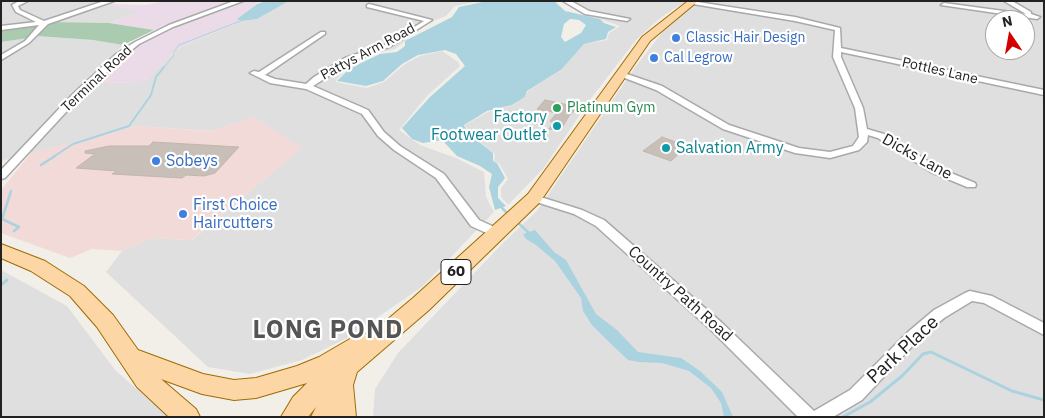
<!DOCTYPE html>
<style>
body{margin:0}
#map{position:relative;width:1045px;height:418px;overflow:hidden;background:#f2efe9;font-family:"IBM Plex Sans",sans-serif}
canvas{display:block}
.frame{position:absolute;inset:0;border:2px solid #222;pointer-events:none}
.north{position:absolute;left:985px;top:10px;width:50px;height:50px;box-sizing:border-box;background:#fff;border:1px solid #a7a7a7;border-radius:50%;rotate:348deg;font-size:14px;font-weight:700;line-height:20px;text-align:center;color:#222}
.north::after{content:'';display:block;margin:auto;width:18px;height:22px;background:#d40000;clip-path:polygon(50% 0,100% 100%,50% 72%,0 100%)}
</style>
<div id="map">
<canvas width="1045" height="418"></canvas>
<div class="frame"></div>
<div class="north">N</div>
</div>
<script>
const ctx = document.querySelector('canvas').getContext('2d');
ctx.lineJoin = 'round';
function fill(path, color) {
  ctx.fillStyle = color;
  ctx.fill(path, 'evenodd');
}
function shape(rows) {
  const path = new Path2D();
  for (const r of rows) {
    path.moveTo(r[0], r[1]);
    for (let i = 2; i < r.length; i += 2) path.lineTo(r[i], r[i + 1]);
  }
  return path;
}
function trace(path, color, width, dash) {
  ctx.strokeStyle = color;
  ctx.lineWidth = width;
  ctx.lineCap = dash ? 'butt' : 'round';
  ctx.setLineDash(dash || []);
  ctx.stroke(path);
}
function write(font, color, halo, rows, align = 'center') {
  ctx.font = font + ' "IBM Plex Sans",sans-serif';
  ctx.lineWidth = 4.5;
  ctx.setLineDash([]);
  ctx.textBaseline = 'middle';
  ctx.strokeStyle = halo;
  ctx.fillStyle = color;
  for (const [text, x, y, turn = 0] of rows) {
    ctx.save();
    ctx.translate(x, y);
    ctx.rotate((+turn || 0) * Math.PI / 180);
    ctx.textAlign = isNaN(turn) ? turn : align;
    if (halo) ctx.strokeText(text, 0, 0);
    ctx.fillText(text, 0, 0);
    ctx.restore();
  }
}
const residential = shape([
 [1,1,23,1,10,7,33,22,1,27],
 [28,1,108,1,43,21,21,10,18,5],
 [289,1,480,1,455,6,446,16,428,23,395,49,370,55,346,69,335,82,367,88,384,82,405,64,420,56,442,51,458,62,460,66,427,96,399,130,420,145,456,158,484,172,486,197,494,212,423,286,351,336,302,360,250,374,208,367,106,272,122,251,152,238,192,240,301,148,254,117,211,131,136,126,1,161,1,42,37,36,93,40,123,45,82,83,144,82,177,49,241,21,257,19],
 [561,1,686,1,660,18,636,40,592,97,543,169,508,205,501,197,501,188,508,179,499,163,494,161,495,154,469,133,465,125,488,112,513,105,525,97,528,91,562,69,584,44,607,40,609,33,620,26,581,12],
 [698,1,1044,1,1044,417,373,417,375,389,398,353,504,242,537,211,636,66,665,29],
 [995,20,1025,20,1025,50,995,50],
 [106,4,140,12,109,23,52,22],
 [1,270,67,306,116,371,169,417,1,417]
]);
const commercial = shape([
 [254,117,302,148,191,240,152,238,122,251,92,249,70,258,1,233,1,190,31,153,136,126,211,131]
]);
const industrial = shape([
 [165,1,236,1,154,30,109,23,139,12,106,4,146,5],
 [244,1,260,1,237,19,241,21,177,49,144,82,93,83,141,43,178,25]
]);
const cemetery = shape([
 [52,22,109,23,154,30,123,45,93,40,37,36],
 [37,25,37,29,28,38,1,42,1,29]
]);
const water = shape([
 [266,1,289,1,257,19,241,21,237,19,257,4],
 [487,1,554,1,565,11,600,19,604,23,616,27,608,32,606,39,584,44,562,69,527,91,525,97,512,105,487,111,464,125,468,133,493,153,493,161,497,163,505,178,498,187,498,198,506,206,495,210,489,187,492,174,480,166,457,156,442,140,423,143,412,139,402,128,430,97,465,66,456,54,445,50,418,55,402,64,383,81,366,86,337,81,348,70,361,63,380,54,397,52,405,46,405,41,452,17,459,7],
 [570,19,579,20,586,25,581,33,565,42,561,37,564,24],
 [535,230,554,252,566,260,596,314,617,330,638,352,681,358,700,371,722,392,733,417,724,417,721,403,711,388,689,371,662,363,639,362,628,360,607,340,592,325,583,311,581,298,555,261,536,245,526,239,523,234]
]);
const streamFar3 = shape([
 [173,53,179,45,243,20],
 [163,69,174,55]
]);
const streamFar2 = shape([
 [53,157,73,144,129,126,151,95,156,77,164,67]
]);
const streamFar1 = shape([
 [41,165,55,156],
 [11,191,2,219,19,227,14,231],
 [502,208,508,214],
 [516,221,528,232]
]);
const stream = shape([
 [1,285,7,280],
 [843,417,870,402,902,376,923,354,931,352,1012,391,1044,400]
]);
const building = shape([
 [545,100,578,107,569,116,560,131,549,129,553,123,550,121,557,113,537,109,545,100],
 [662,137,687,146,671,161,643,151,662,137],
 [153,142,239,147,215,173,204,176,186,175,182,178,112,174,117,171,76,168,95,154,85,153,85,151,109,146,149,146,153,142]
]);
const street = shape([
 [19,1,28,1,18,6,20,10,44,21,104,1,114,1,48,24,29,43,1,60,1,55,25,41,39,25,1,30,1,26,36,22,16,12,12,5,19,1],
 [234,1,243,1,173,27,139,44,122,58,80,97,5,178,1,179,1,170,74,93,116,54,135,42,169,25,234,1],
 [563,1,571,1,589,11,630,19,627,21,585,14,563,1],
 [691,1,795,17,840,28,841,48,1044,90,1044,95,841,52,841,57,863,108,867,129,884,134,939,168,975,183,976,185,975,187,967,187,931,172,878,138,868,135,867,142,859,150,830,158,795,153,723,129,656,90,617,75,624,73,662,86,729,125,799,148,830,152,853,146,859,137,855,108,833,57,835,30,795,21,693,4,691,1],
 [1004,1,1012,1,1031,12,1031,14,1040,17,1037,19,941,5,944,3,1026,14,1004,1],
 [369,4,432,20,391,46,351,62,313,86,368,110,384,132,400,146,444,174,479,220,501,230,503,233,501,236,493,236,471,226,436,178,394,150,378,136,362,114,306,89,270,83,250,73,254,71,259,72,321,32,325,32,325,34,265,75,275,79,306,84,314,77,345,58,387,44,424,21,367,7,367,5,369,4],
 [534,195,582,210,604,220,721,322,814,411,850,390,908,332,934,310,965,293,970,291,992,296,1044,323,1044,335,984,303,972,301,944,318,918,340,862,400,833,417,798,417,711,330,596,226,574,214,530,200,529,198,530,196,534,195]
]);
const primary = shape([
 [688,1,698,1,650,41,540,202,429,310,357,372,353,385,356,417,311,417,316,407,308,417,281,417,293,397,307,383,256,398,234,400,202,394,161,379,196,409,200,417,169,417,137,387,97,327,70,296,31,271,1,258,1,244,45,261,84,286,113,315,138,350,203,374,234,380,256,378,297,366,319,357,355,336,363,333,369,335,413,298,528,194,642,37,688,1]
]);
const markers = [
 [676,38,5,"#3f7fe0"],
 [654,58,5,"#3f7fe0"],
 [557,108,5,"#2e9e5b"],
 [557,126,5,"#0f9aa8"],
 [666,148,5,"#0f9aa8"],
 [156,161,5,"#3f7fe0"],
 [183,214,5,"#3f7fe0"]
];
const farShopnames = [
 ["Classic Hair Design",686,38],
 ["Cal Legrow",664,58]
];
const farStreetnames = [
 ["Pattys Arm Road",368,52,-28],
 ["Pottles Lane",940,71,13],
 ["Terminal Road",97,79,-43]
];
const farLeisurenames = [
 ["Platinum Gym",567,108]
];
const shields = [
 [456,272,30]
];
const shieldNames = [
 ["60",456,272]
];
const cultureNames = [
 ["Factory",547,117],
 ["Footwear Outlet",547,135],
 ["Salvation Army",676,148,"left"]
];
const streetNames = [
 ["Dicks Lane",917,157,29],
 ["Country Path Road",680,294,42]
];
const shopNames = [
 ["Sobeys",166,161],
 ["First Choice",193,205],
 ["Haircutters",193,223]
];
const nearStreetnames = [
 ["Park Place",903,350,-43]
];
const nearDistrictnames = [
 ["LONG POND",328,331]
];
fill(residential, '#e0dfdf');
fill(commercial, '#f2dad9');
fill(industrial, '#ebdbe8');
fill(cemetery, '#aacbaf');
fill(water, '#aad3df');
trace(streamFar3, '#aad3df', 1);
trace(streamFar2, '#aad3df', 2);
trace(streamFar1, '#aad3df', 2.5);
trace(stream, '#aad3df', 3);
fill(building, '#c7bfb8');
trace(building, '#c4b6ab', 1);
trace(street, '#a9a9a9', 3);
trace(primary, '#a06b00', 2);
fill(street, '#fff');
fill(primary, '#fcd6a4');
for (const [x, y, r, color] of markers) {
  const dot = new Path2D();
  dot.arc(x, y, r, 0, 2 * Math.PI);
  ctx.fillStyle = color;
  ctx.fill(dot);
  trace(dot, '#fff', 2);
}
write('14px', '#366cbe', '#fff', farShopnames, 'left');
write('14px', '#222', '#fff', farStreetnames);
write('14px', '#27864d', '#fff', farLeisurenames, 'left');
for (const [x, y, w] of shields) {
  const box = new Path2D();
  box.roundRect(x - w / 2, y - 12.5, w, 25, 4);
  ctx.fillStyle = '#fff';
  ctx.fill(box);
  trace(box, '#222', 1);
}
write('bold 15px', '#222', null, shieldNames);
write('16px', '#0d838f', '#fff', cultureNames, 'right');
write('16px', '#222', '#fff', streetNames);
write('16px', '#366cbe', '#fff', shopNames, 'left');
write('19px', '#222', '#fff', nearStreetnames);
ctx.letterSpacing = '1px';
write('bold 25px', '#555', '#fff', nearDistrictnames);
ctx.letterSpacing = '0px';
</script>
